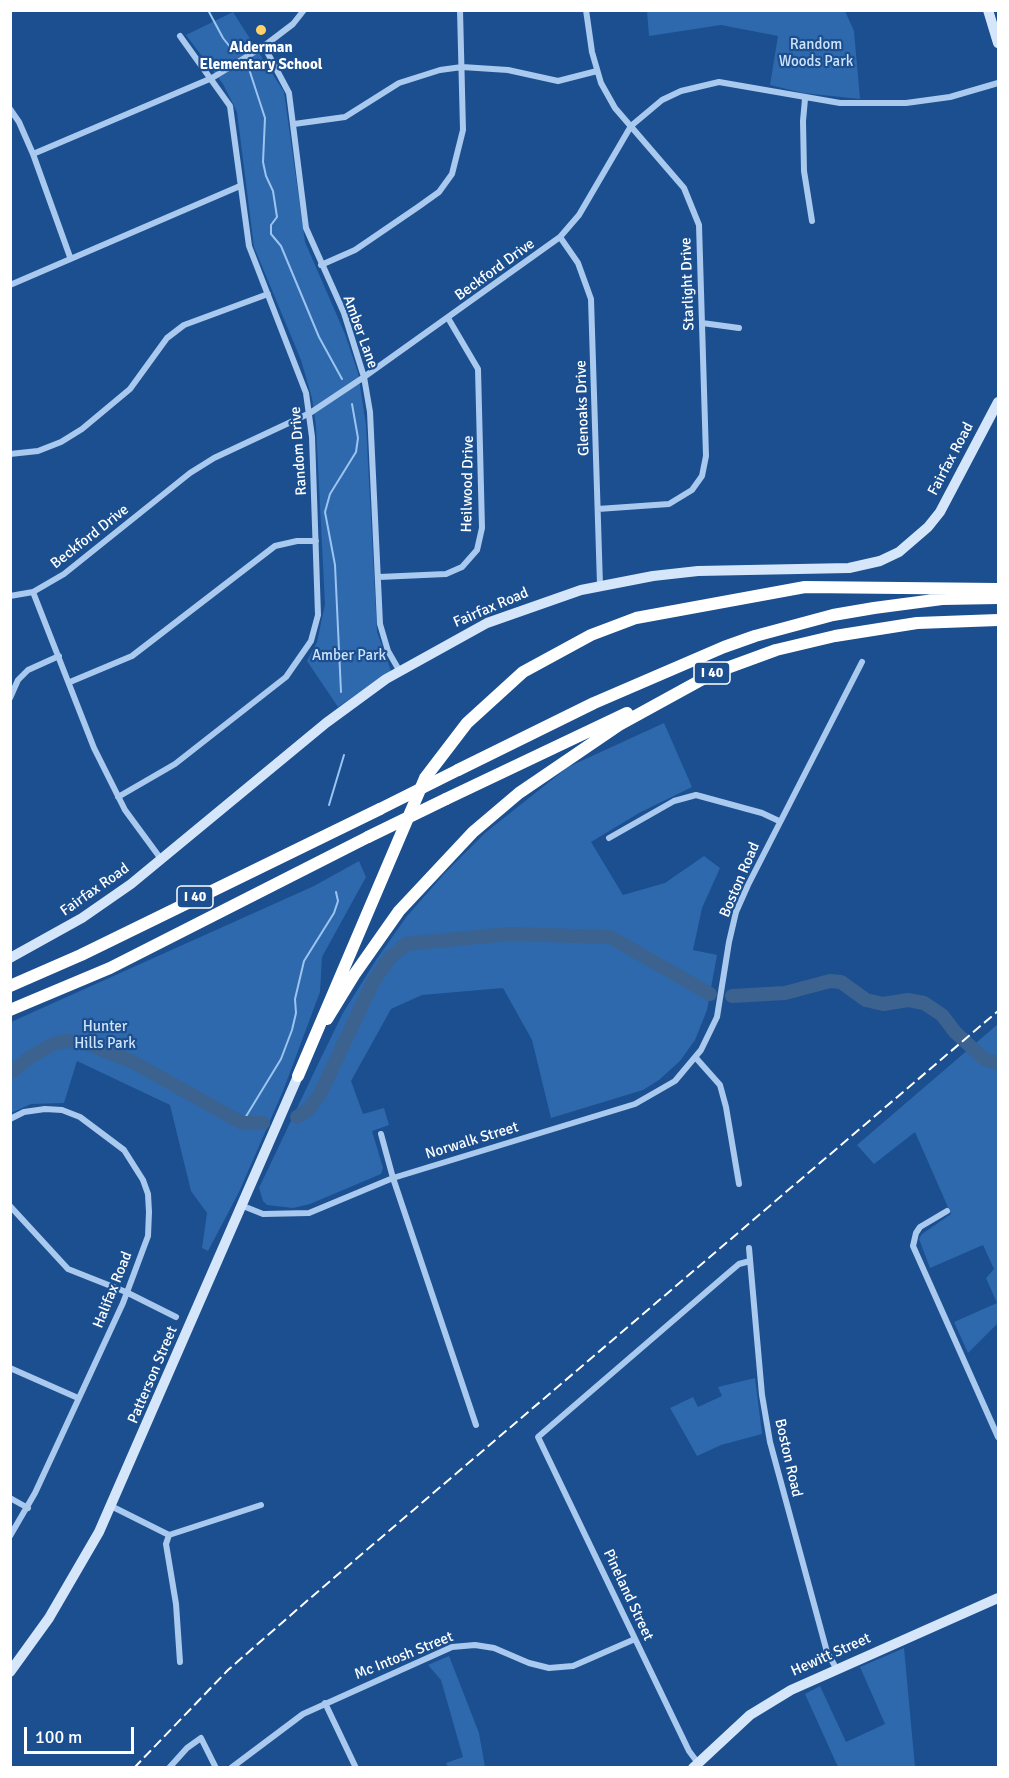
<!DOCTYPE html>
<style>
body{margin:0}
#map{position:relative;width:1009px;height:1778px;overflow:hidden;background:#1b4f8f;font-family:Signika,sans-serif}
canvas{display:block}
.frame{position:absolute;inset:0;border:12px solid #fff;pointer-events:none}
.scale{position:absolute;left:24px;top:1727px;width:110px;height:27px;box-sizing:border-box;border:3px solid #fff;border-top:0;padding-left:8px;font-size:18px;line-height:21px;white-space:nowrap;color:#fff;-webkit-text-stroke:4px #1b4f8f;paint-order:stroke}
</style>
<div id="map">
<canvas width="1009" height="1778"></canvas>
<div class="frame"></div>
<div class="scale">100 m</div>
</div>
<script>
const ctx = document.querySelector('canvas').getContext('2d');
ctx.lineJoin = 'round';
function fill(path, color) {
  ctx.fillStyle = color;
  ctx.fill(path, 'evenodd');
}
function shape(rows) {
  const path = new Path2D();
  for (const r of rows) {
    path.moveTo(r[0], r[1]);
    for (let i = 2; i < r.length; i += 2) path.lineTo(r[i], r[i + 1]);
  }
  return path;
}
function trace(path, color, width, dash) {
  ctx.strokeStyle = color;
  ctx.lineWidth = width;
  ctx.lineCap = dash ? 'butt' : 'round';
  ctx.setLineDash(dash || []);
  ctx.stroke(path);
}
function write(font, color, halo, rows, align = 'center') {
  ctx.font = font + ' Signika,sans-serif';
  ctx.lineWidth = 4.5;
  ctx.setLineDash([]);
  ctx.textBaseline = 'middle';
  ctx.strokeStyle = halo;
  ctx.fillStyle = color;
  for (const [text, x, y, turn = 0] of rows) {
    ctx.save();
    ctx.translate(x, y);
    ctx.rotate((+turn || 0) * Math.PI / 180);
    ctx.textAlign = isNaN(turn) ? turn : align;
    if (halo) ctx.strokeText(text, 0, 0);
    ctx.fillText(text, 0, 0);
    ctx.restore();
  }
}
const green = shape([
 [647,11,845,11,854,31,860,99,803,93,770,85,778,36,721,25,649,36],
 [233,12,284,92,305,242,345,334,358,373,366,425,377,632,391,671,338,707,307,661,317,642,325,604,316,426,312,398,301,360,254,247,237,112,223,84,186,35],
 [664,723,692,787,639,813,591,842,623,895,665,883,704,856,720,868,702,908,693,950,717,955,707,1010,695,1040,680,1061,659,1080,643,1090,551,1118,532,1040,503,988,422,995,391,1009,351,1081,363,1114,384,1108,389,1125,372,1131,383,1168,381,1174,310,1204,293,1208,267,1205,263,1201,259,1188,318,1064,343,1013,376,960,407,916,445,873,485,833,568,767],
 [359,861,366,877,322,957,320,992,283,1091,239,1192,208,1251,202,1248,207,1213,191,1191,170,1105,77,1061,64,1103,31,1104,11,1113,11,1022,314,886],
 [998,1024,998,1323,968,1353,954,1322,997,1303,986,1278,994,1269,983,1245,930,1268,919,1239,922,1234,951,1214,915,1132,874,1164,857,1145],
 [755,1378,762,1434,721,1445,697,1456,670,1408,693,1397,698,1407,722,1396,718,1387],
 [904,1648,915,1767,838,1767,805,1694,820,1686,846,1742,885,1724,860,1667],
 [449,1656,479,1733,485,1767,448,1767,446,1763,463,1757,441,1680,428,1665]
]);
const stream = shape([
 [208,10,223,38,234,52],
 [250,72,265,118,263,162,266,176,273,191,277,217,271,225,271,234,281,246,319,337,342,379],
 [341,692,335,565,325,512,330,494,356,452,358,438,352,404],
 [329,805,344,755],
 [242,1123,281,1059,292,1030,296,1013,295,999,304,961,334,913,338,901,336,892]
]);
const river = shape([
 [732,996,785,993,830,981,841,982,866,1000,883,1004,908,1000,924,1003,942,1015,955,1032,984,1059,998,1063],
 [10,1073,32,1056,53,1044,65,1041,83,1042,133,1062,242,1123,263,1123],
 [297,1117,309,1109,320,1094,373,982,389,959,406,944,509,934,610,937,710,994]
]);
const street = shape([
 [586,10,592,52,601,83,615,108,684,188,699,225,706,456,702,476,692,490,669,504,598,509],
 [264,46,289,93,306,228,344,313,364,377,370,412,380,624,388,651,399,670],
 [805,99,803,121,804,171,812,221],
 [10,109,19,122,33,154,70,257],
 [294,124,345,117,399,83,440,70,462,67,508,70,558,81,597,71],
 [33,154,212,78,264,46,293,24,304,10],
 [560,237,578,263,591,299,600,585],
 [321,265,355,250,418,207,439,192,452,174,463,130,460,10],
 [10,285,240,186],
 [702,323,739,328],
 [10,454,38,451,61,442,82,429,130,389,167,338,184,325,268,294],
 [379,577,446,574,462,567,477,550,482,528,478,369,448,318],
 [33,592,94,748,125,810,161,859],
 [10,596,33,592,64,574,190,473,214,458,310,413,364,377,560,237,579,215,631,126,662,100,681,91,719,82,840,103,906,103,950,97,998,83],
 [70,682,132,656,275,546,297,541,316,541],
 [10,698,18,680,28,670,59,656],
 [118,797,175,764,286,677,311,641,318,615,312,437,306,393,249,246,230,106,180,36],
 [609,838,674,801,696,795,762,813,779,821],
 [696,1058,720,1085,726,1107,739,1184],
 [10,1119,24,1112,45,1109,62,1110,80,1117,124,1150,143,1180,148,1194,149,1212,148,1236,123,1303,35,1493,10,1536],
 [381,1134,393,1178,476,1425],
 [10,1206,68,1269,126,1292,176,1317],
 [243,1206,263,1214,309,1213,393,1178,635,1104,675,1081,701,1050,717,1017,729,942,736,912,748,885,862,662],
 [947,1211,920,1227,916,1233,913,1246,998,1437],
 [749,1248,762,1395,770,1442,827,1652,836,1668],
 [10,1368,78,1398],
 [10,1498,28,1508],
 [111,1506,169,1535],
 [180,1662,176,1604,166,1544,169,1535,261,1505],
 [325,1703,356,1768],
 [698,1763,689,1751,538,1437,726,1275,739,1264,750,1261],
 [169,1768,187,1748,201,1738,216,1768],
 [231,1768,303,1714,452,1647,475,1645,494,1648,529,1663,549,1668,573,1666,635,1639]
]);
const secondary = shape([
 [988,10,998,43],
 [10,958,82,918,131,884,326,723,386,679,487,623,581,590,653,576,698,571,849,568,880,561,899,552,928,527,940,512,998,402],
 [10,1672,49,1618,99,1532,298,1076],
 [693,1768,750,1715,791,1690,998,1598]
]);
const highway = shape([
 [716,672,776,650,835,636,917,623,998,620],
 [458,770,594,703,724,647,755,636,833,615,874,608,942,599,998,598],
 [446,799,627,713],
 [10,986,81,955,380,809],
 [10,1010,110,968,368,837],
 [327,1019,354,975,399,911,473,832,519,793,619,725,721,669],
 [298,1076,425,778,467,723,523,672,591,635,636,618,805,587,998,589]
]);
const rail = shape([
 [134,1768,228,1670,308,1600,998,1011]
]);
const highwayBridge = shape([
 [380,809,458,770],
 [368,837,446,799]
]);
const markers = [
 [261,30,6,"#ffd166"]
];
const shields = [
 [712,673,36],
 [195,897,36]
];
const shieldNames = [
 ["I 40",712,673],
 ["I 40",195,897]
];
const parkNames = [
 ["Random",816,45],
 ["Woods Park",816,62],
 ["Amber Park",349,656],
 ["Hunter",105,1027],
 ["Hills Park",105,1044]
];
const poiNames = [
 ["Alderman",261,48],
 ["Elementary School",261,65]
];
const streetNames = [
 ["Beckford Drive",495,270,-36],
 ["Starlight Drive",688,284,-92],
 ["Amber Lane",360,332,70],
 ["Glenoaks Drive",583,408,-92],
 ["Random Drive",299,451,-94],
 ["Fairfax Road",951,459,-62],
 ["Heilwood Drive",468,484,-89],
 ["Beckford Drive",90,537,-38],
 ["Fairfax Road",491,608,-23],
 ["Boston Road",740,880,-67],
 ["Fairfax Road",95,890,-35],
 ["Norwalk Street",472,1141,-17],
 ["Halifax Road",113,1290,-68],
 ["Patterson Street",153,1375,-67],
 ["Boston Road",788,1458,77],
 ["Pineland Street",628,1595,65],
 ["Hewitt Street",831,1655,-24],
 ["Mc Intosh Street",404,1656,-22]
];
fill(green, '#2e69ad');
trace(stream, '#9cc4f0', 2);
trace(river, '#3c6290', 14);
trace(street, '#a9c9ee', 6);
trace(secondary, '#d6e6fa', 10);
trace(highway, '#fff', 12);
trace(rail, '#fff', 2, [10, 4.5]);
trace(highwayBridge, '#fff', 12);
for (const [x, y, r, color] of markers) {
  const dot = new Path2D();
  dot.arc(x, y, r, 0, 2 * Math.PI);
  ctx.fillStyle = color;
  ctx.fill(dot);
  trace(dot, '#1b4f8f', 2);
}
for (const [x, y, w] of shields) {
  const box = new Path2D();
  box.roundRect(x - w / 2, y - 11, w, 22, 4.5);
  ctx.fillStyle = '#1b4f8f';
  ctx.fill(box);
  trace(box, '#fff', 1.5);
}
write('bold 14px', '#fff', null, shieldNames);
write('15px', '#cfe3fa', '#1b4f8f', parkNames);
write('bold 15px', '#fff', '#1b4f8f', poiNames);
write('15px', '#fff', '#1b4f8f', streetNames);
</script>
